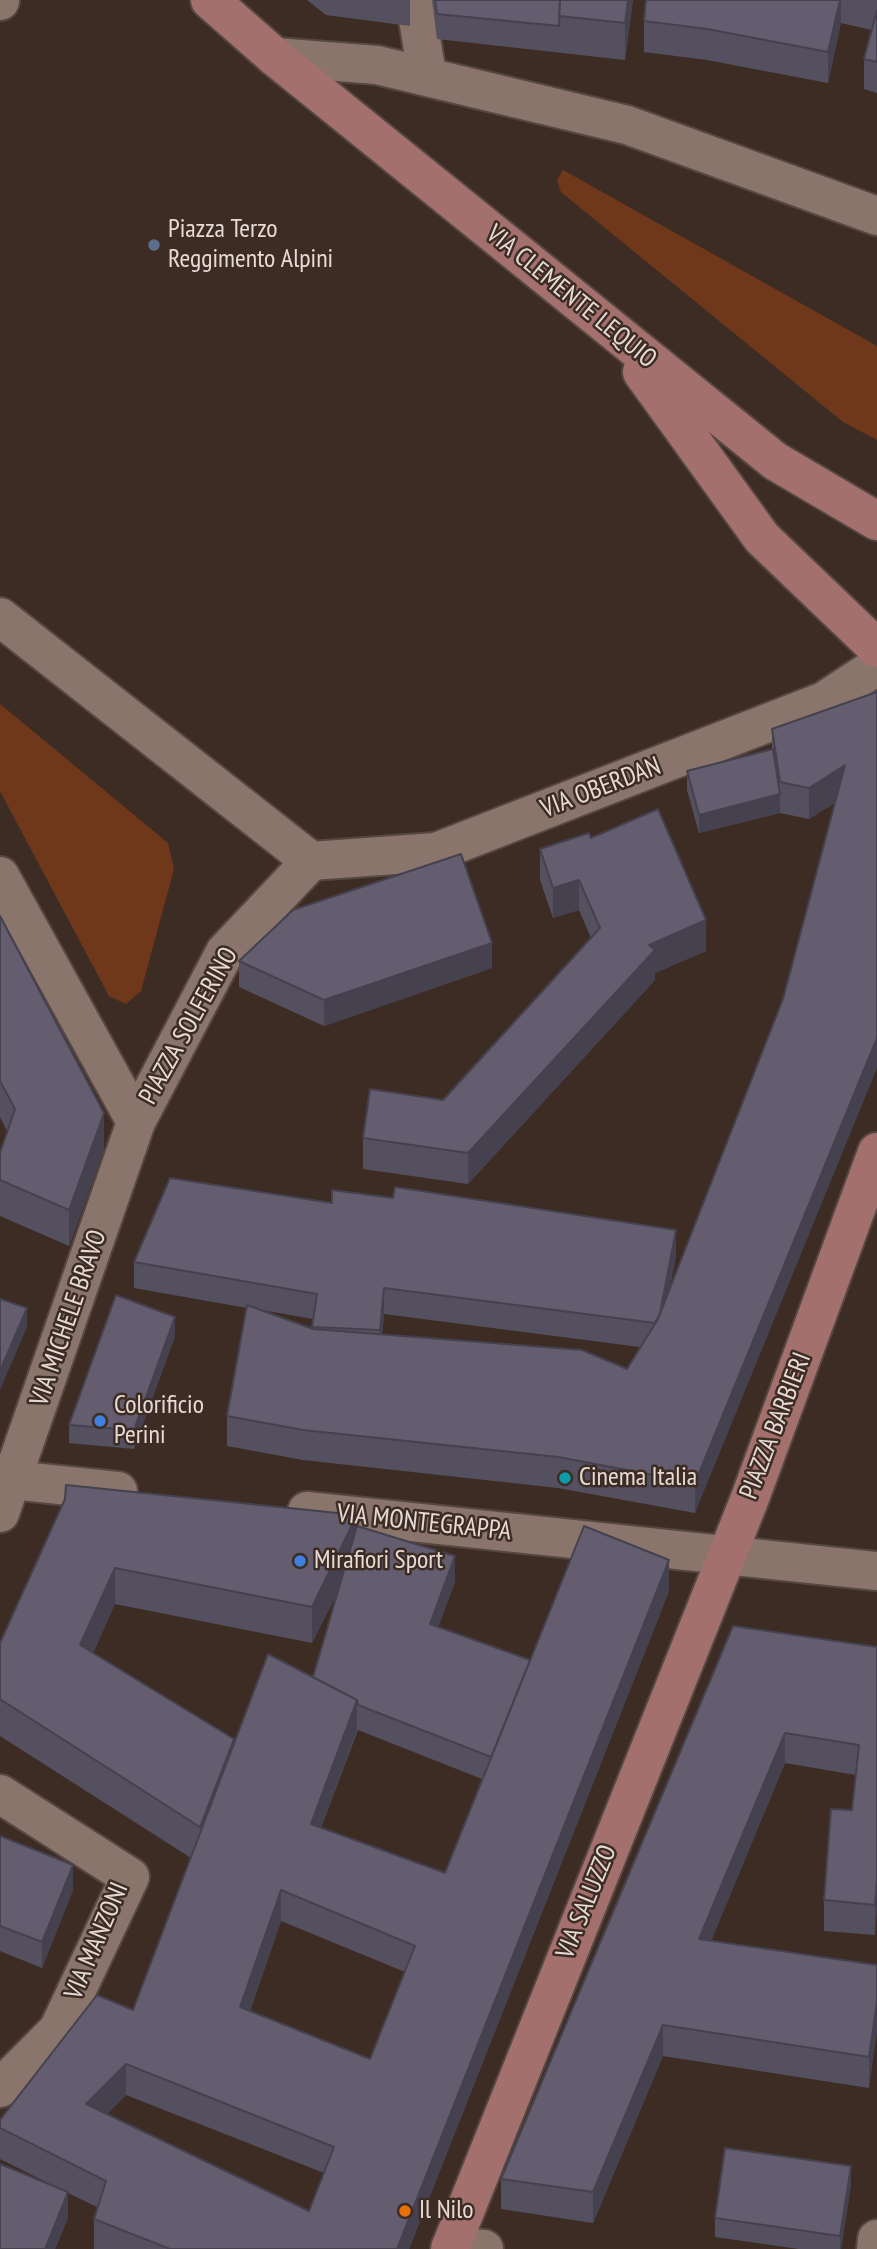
<!DOCTYPE html>
<style>
body{margin:0}
canvas{display:block;background:#3d2c24}
</style>
<canvas width="877" height="2249"></canvas>
<script>
const ctx = document.querySelector('canvas').getContext('2d');
ctx.lineJoin = 'round';
function fill(path, color) {
  ctx.fillStyle = color;
  ctx.fill(path, 'evenodd');
}
function shape(rows) {
  const path = new Path2D();
  for (const r of rows) {
    path.moveTo(r[0], r[1]);
    for (let i = 2; i < r.length; i += 2) path.lineTo(r[i], r[i + 1]);
  }
  return path;
}
function trace(path, color, width, dash) {
  ctx.strokeStyle = color;
  ctx.lineWidth = width;
  ctx.lineCap = dash ? 'butt' : 'round';
  ctx.setLineDash(dash || []);
  ctx.stroke(path);
}
function write(font, color, halo, rows, align = 'center') {
  ctx.font = font + ' "PT Sans Narrow",sans-serif';
  ctx.lineWidth = 5;
  ctx.setLineDash([]);
  ctx.textBaseline = 'middle';
  ctx.strokeStyle = halo;
  ctx.fillStyle = color;
  for (const [text, x, y, turn = 0] of rows) {
    ctx.save();
    ctx.translate(x, y);
    ctx.rotate((+turn || 0) * Math.PI / 180);
    ctx.textAlign = isNaN(turn) ? turn : align;
    if (halo) ctx.strokeText(text, 0, 0);
    ctx.fillText(text, 0, 0);
    ctx.restore();
  }
}
const green = shape([
 [563,170,877,346,877,440,843,422,561,192,557,180],
 [0,704,168,843,174,869,141,991,126,1004,109,996,0,791]
]);
const minor = shape([
 [415,0,427,75],
 [0,1,0,0],
 [275,57,377,65,627,125,877,216],
 [0,617,311,861],
 [311,861,436,852,824,701,877,666],
 [0,876,136,1122],
 [0,1473,12,1480,118,1491],
 [307,1511,877,1571],
 [0,1513,136,1122,225,952,311,861],
 [0,1794,130,1877,58,2030,0,2088],
 [451,2246,484,2249],
 [876,2249,877,2239]
]);
const major = shape([
 [210,0,275,57,775,461,877,521],
 [642,372,762,538,877,648],
 [450,2249,750,1498,877,1152]
]);
const wall = shape([
 [307,0,410,0,410,26,326,15],
 [432,0,633,0,625,60,437,39],
 [646,0,877,0,877,93,864,89,864,59,872,30,841,23,828,83,707,60,644,52,644,21],
 [877,692,695,1513,558,1488,303,1460,227,1446,227,1416,247,1308,134,1288,134,1262,332,1203,676,1255,670,1287,783,999,836,802,809,819,780,813,699,833,687,790,687,771,772,750,772,729],
 [262,1310,313,1319,312,1328],
 [384,1314,640,1347,627,1369,382,1334],
 [591,838,706,951,655,973,655,980,468,1184,363,1169,363,1138,443,1100,591,938,579,910,553,918,540,880,540,849],
 [0,916,104,1150,69,1246,0,1216,0,1153,7,1131,0,1117],
 [239,961,492,968,324,1026,239,987],
 [175,1336,134,1449,69,1443,69,1425],
 [65,1499,357,1526,455,1582,438,1627,530,1660,669,1591,409,2249,94,2249,94,2219,97,2207,68,2193,68,2218,55,2249,0,2249,62,2190,0,2159,0,2120,133,2010,191,1858,0,1736,0,1643],
 [339,1589,313,1677,234,1745,93,1653,115,1604,312,1643],
 [358,1730,482,1779,445,1873,321,1828],
 [281,1921,405,1972,370,2059,250,2011],
 [126,2095,324,2173,309,2211,107,2114],
 [733,1626,877,1647,875,1935,824,1931,824,1900,852,1810,856,1775,785,1763,711,1941,877,1965,869,2088,663,2056,593,2223,501,2209,501,2179],
 [0,1836,73,1890,42,1968,0,1951],
 [851,2185,841,2249,799,2249,715,2237,715,2218]
]);
const shadedWall = shape([
 [628,0,633,0,625,60,625,23],
 [840,0,841,0,841,23,828,83,828,52],
 [845,765,845,796,809,819,809,788],
 [780,794,780,813,699,833,699,815],
 [579,880,579,910,553,918,553,888],
 [706,920,706,951,655,973,655,980,468,1184,468,1153,649,945],
 [492,943,492,968,324,1026,324,1000],
 [877,1038,877,1068,695,1513,695,1483],
 [104,1113,104,1150,69,1246,69,1210],
 [676,1230,676,1255,658,1349,658,1324],
 [384,1288,384,1314,380,1356,380,1330],
 [27,1308,27,1327,0,1390,0,1371],
 [175,1317,175,1336,134,1449,134,1430],
 [357,1515,357,1551,312,1643,312,1607],
 [455,1556,455,1582,430,1649,430,1624],
 [669,1560,669,1591,409,2249,397,2249],
 [115,1568,115,1604,80,1682,80,1645],
 [357,1700,357,1730,311,1855,311,1824],
 [785,1733,785,1763,699,1970,699,1939],
 [234,1739,234,1775,200,1864,200,1827],
 [73,1865,73,1890,42,1968,42,1942],
 [877,1880,877,1911,875,1935,875,1905],
 [281,1890,281,1921,240,2038,240,2007],
 [877,2002,877,2033,869,2088,869,2057],
 [663,2025,663,2056,593,2223,593,2192],
 [126,2064,126,2095,86,2135,86,2104],
 [851,2166,851,2185,841,2249,840,2249,840,2236],
 [68,2192,68,2218,55,2249,45,2249]
]);
const building = shape([
 [435,0,560,0,559,26,437,14,435,0],
 [560,0,628,0,625,23,559,16,560,0],
 [646,0,840,0,828,52,707,29,644,21,646,0],
 [877,10,877,62,864,59,877,10],
 [877,692,877,1038,695,1483,558,1457,303,1430,227,1416,247,1305,313,1329,582,1350,627,1369,658,1319,783,999,845,765,809,788,780,782,772,729,877,692],
 [773,749,780,794,699,815,687,771,773,749],
 [658,809,706,920,649,945,655,950,468,1153,363,1138,370,1089,443,1100,600,928,579,880,553,888,540,849,589,833,591,838,658,809],
 [461,854,492,943,324,1000,239,961,293,910,461,854],
 [0,916,104,1113,69,1210,0,1180,0,1153,15,1109,0,1081,0,916],
 [170,1178,332,1203,332,1190,393,1198,395,1187,676,1230,660,1313,655,1323,384,1288,380,1330,312,1327,317,1294,134,1262,170,1178],
 [116,1295,175,1317,134,1430,69,1425,116,1295],
 [0,1299,27,1308,0,1371,0,1299],
 [66,1485,357,1515,312,1607,115,1568,80,1645,234,1739,200,1827,0,1699,0,1643,65,1499,66,1485],
 [357,1526,455,1556,430,1624,530,1660,491,1757,358,1705,357,1700,313,1677,357,1526],
 [584,1526,669,1560,397,2249,170,2249,94,2219,106,2181,0,2128,0,2120,97,1995,133,2010,268,1654,357,1700,311,1824,445,1873,584,1526],
 [281,1890,415,1946,370,2059,240,2007,281,1890],
 [126,2064,334,2147,309,2211,86,2104,126,2064],
 [733,1626,877,1647,877,1880,875,1905,824,1900,831,1809,852,1810,859,1745,785,1733,699,1939,877,1965,877,2002,869,2057,663,2025,593,2192,501,2179,733,1626],
 [0,1836,73,1865,42,1942,0,1926,0,1836],
 [725,2148,851,2166,840,2236,715,2218,725,2148],
 [0,2164,68,2192,45,2249,0,2249,0,2164]
]);
const markers = [
 [154,245,7,"#5c6f8a"],
 [100,1421,7,"#3f7fe0"],
 [565,1478,7,"#0f9aa8"],
 [300,1561,7,"#3f7fe0"],
 [405,2211,7,"#e8710a"]
];
const poiNames = [
 ["Piazza Terzo",168,230],
 ["Reggimento Alpini",168,260],
 ["Colorificio",114,1406],
 ["Perini",114,1436],
 ["Cinema Italia",579,1478],
 ["Mirafiori Sport",314,1561],
 ["Il Nilo",419,2211]
];
const streetNames = [
 ["VIA CLEMENTE LEQUIO",571,297,39],
 ["VIA OBERDAN",601,788,-21],
 ["PIAZZA SOLFERINO",189,1026,-61],
 ["VIA MICHELE BRAVO",69,1318,-71],
 ["PIAZZA BARBIERI",776,1426,-69],
 ["VIA MONTEGRAPPA",424,1523,6],
 ["VIA SALUZZO",587,1902,-68],
 ["VIA MANZONI",97,1941,-67]
];
fill(green, '#70381a');
trace(minor, '#564741', 42);
trace(major, '#564741', 42);
trace(minor, '#89756b', 38);
trace(major, '#a3706e', 38);
fill(wall, '#55505f');
fill(shadedWall, '#45414e');
fill(building, '#635d6f');
trace(building, '#45414e', 2);
for (const [x, y, r, color] of markers) {
  const dot = new Path2D();
  dot.arc(x, y, r, 0, 2 * Math.PI);
  ctx.fillStyle = color;
  ctx.fill(dot);
  trace(dot, '#3d2c24', 2.5);
}
write('26px', '#e6dad5', '#3d2c24', poiNames, 'left');
write('26px', '#e6dad5', '#3d2c24', streetNames);
</script>
